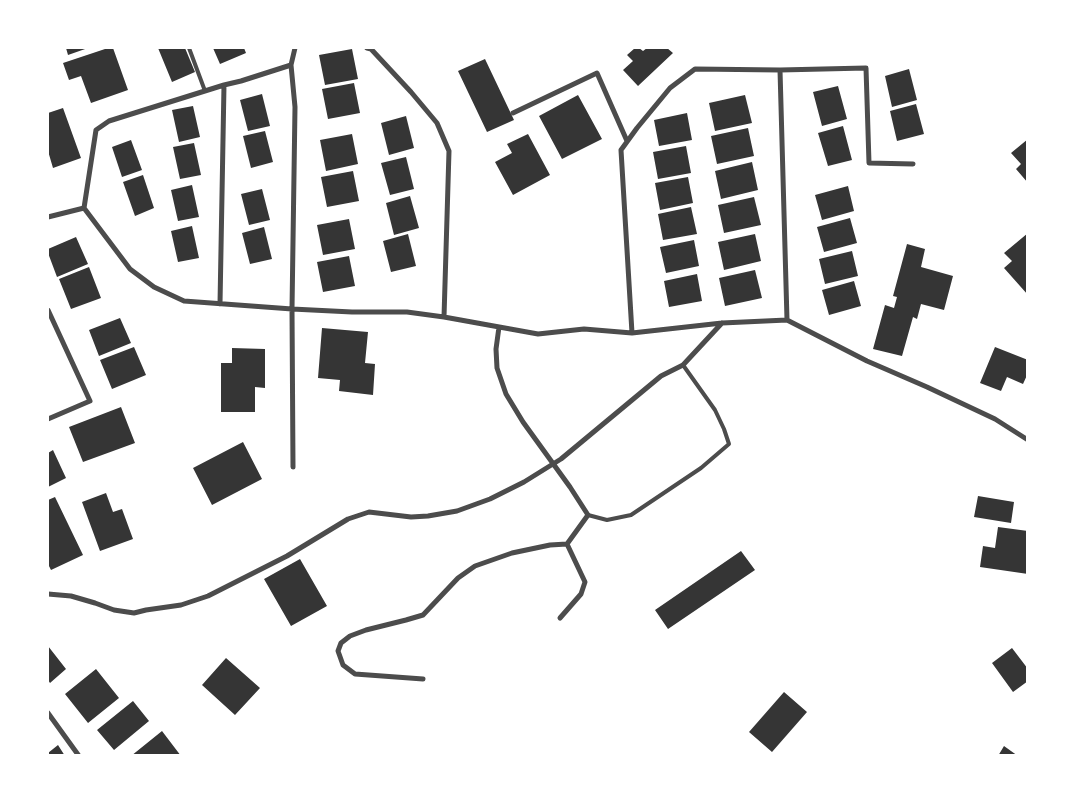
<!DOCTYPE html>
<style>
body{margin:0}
#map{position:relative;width:1075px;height:803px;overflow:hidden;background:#fff;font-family:Signika,sans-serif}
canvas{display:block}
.frame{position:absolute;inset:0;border:49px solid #fff;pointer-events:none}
</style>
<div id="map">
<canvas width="1075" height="803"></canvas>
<div class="frame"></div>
</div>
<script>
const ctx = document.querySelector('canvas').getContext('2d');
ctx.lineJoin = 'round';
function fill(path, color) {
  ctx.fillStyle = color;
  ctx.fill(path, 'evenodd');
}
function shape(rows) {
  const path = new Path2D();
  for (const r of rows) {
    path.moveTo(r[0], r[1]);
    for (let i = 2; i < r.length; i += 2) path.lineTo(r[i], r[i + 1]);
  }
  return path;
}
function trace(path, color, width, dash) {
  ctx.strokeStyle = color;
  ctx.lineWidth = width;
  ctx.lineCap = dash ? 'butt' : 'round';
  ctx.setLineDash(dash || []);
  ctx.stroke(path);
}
const building = shape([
 [66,48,88,48,68,55],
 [108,48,113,48,128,90,91,103,81,76,69,80,63,63],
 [158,48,185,48,195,72,172,82],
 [213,48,244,48,246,53,220,64],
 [635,48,639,48,643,51,647,48,667,48,673,53,638,86,623,70,633,61,627,55],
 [352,49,358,79,325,85,319,55],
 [485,59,514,120,487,132,458,71],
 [909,69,917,100,892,107,885,76],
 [354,83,360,113,328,119,322,89],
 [838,86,847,119,822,126,813,92],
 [262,94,270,126,248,131,240,100],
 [578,95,602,139,562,159,539,116],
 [745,95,752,123,715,131,709,103],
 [916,104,924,134,897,141,890,111],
 [193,106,200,137,179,142,172,110],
 [63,108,81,158,53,168,48,151,48,113],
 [687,113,692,140,659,146,654,120],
 [406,116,414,148,389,155,381,123],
 [843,126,852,160,828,166,818,133],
 [748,128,754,156,717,164,711,136],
 [265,131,273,162,251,168,243,136],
 [352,134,358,164,326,171,320,140],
 [528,134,550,175,513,195,495,162,512,153,507,144],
 [1028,139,1028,183,1016,169,1021,164,1011,153],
 [131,140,142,170,122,177,112,147],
 [194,143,201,175,180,179,173,147],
 [686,146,691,173,658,179,653,152],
 [406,157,414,189,390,195,381,163],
 [752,162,758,190,721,199,715,171],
 [353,171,359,201,327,207,321,177],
 [143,175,154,208,135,216,123,182],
 [688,177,693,203,660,210,655,183],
 [192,185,199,217,178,221,171,190],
 [848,186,854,211,822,220,815,195],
 [262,189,270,220,249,225,241,194],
 [410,196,419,228,394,235,386,203],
 [754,197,761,225,724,233,718,205],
 [691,207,697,234,663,240,658,214],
 [850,218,857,243,824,252,817,227],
 [349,219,355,249,323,255,317,225],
 [192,226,199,258,178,262,171,231],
 [264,227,272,259,250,264,242,233],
 [1028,233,1028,295,1004,268,1012,261,1004,253],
 [408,234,416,266,391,272,383,241],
 [755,234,761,261,724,270,718,242],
 [76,237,88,264,57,277,48,253,48,249],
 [694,240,699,266,666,273,660,247],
 [907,244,925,249,921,267,953,276,944,310,921,304,917,319,913,317,902,356,873,349,885,305,894,308,897,297,893,296],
 [852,251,858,276,825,284,819,259],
 [349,256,355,286,323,292,317,262],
 [89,267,101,298,71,309,59,279],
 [755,270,762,298,725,306,719,278],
 [697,274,702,301,669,307,664,281],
 [854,281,861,306,829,315,822,290],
 [120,318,131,343,99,356,89,330],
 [322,328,368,332,365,363,375,364,373,395,339,391,340,380,318,378],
 [134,347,146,375,112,389,100,360],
 [995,347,1028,360,1028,373,1023,384,1007,377,1001,391,980,383],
 [232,348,265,349,265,388,255,387,255,412,221,412,221,363,232,363],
 [121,407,135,443,83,462,69,427],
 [243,442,262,479,212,505,193,468],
 [53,450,66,478,48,487,48,453],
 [106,493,113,512,122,509,133,539,100,551,82,502],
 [978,496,1014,502,1011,523,974,517],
 [55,497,83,555,51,570,48,564,48,500],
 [998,527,1028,531,1028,574,980,567,983,546,995,548],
 [741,551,755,570,668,629,655,610],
 [300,559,327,606,291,626,264,579],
 [48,646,66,669,50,683,48,680],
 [1012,648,1028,669,1028,681,1013,692,992,663],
 [226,658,260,688,235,715,202,685],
 [96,669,119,698,88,723,65,694],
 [784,692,807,712,772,752,749,732],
 [133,701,149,721,114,750,97,730],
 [162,731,181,756,131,756],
 [58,745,65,756,48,756,48,753],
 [1004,746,1018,756,998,756]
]);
const service = shape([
 [189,48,205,91],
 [588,515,607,520,631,515,701,468,729,444,724,429,715,410,683,365]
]);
const minor = shape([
 [295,48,291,65,241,81,224,85,109,121,96,130,84,208,130,269,154,287,184,301,292,309,352,312,407,312,444,317,538,334,584,329,632,333,722,323,787,320,867,361,927,387,995,419,1028,440],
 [367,48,371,49,411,92,437,123,449,151,444,317],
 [291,65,295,107,292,309,293,467],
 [780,70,787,320],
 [513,113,597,73,627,141],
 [48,217,84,208],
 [220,304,224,85],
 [48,310,90,401,48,419],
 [632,333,621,150,637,128,670,88,695,69,780,70,866,68,869,163,913,164],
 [48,594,71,596,95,603,114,610,134,613,146,610,181,605,208,596,287,556,348,519,369,512,411,517,428,516,457,511,490,499,524,482,561,459,661,376,683,365,722,323],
 [560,618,581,594,585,582,567,544],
 [423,679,355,674,343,665,338,651,341,643,350,636,366,630,406,620,423,615,458,578,475,566,512,553,550,545,567,544,588,515,570,487,523,422,506,394,497,368,496,349,499,327],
 [48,713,79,756]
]);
fill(building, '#353535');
trace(service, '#4c4c4c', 4);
trace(minor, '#4c4c4c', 5);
</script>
